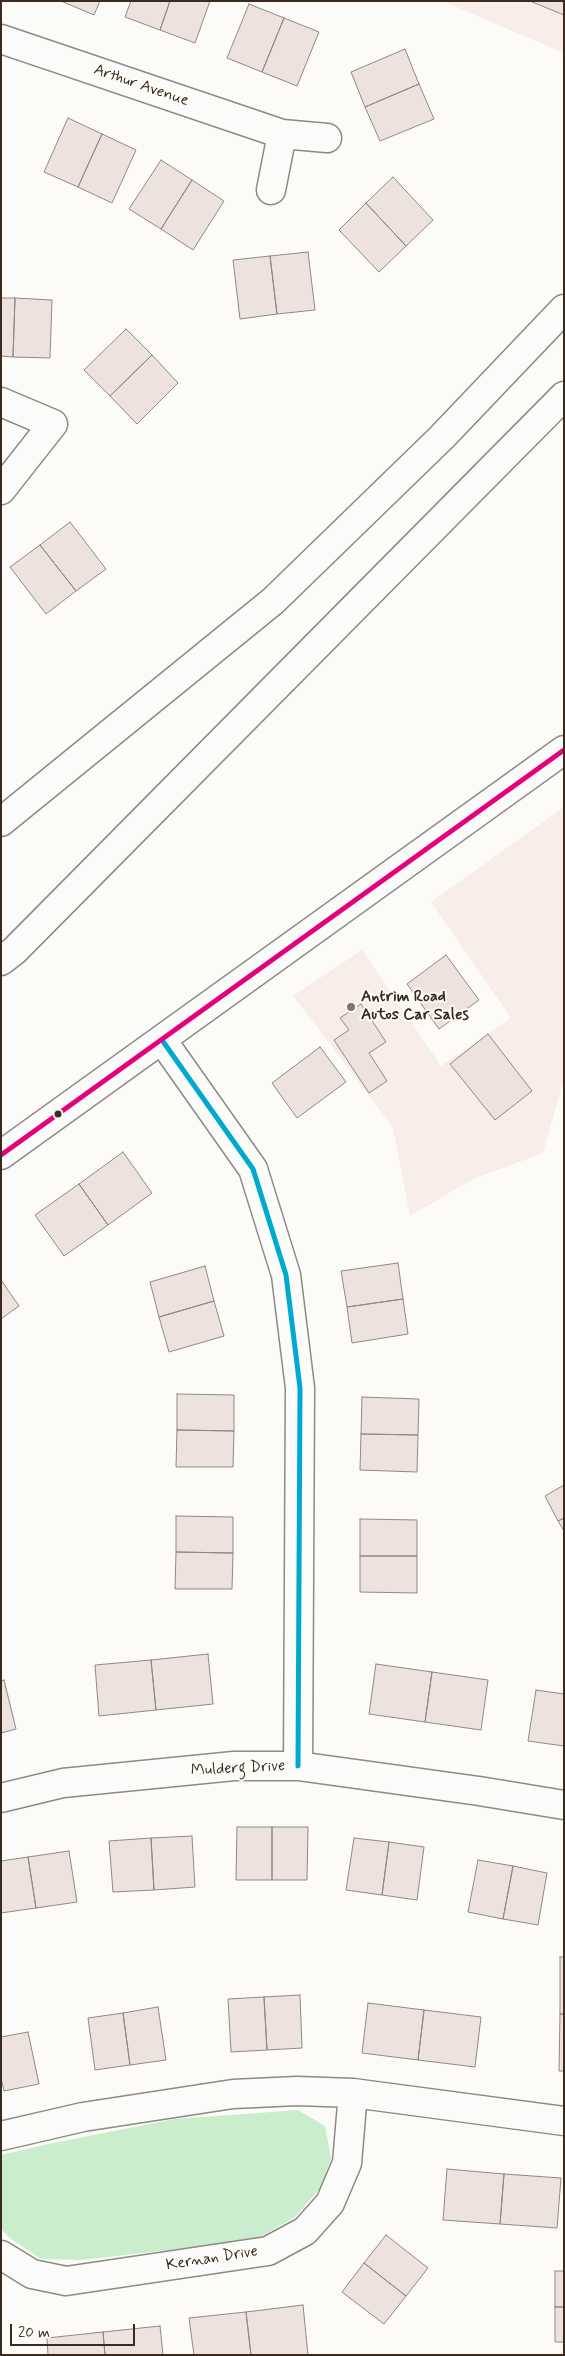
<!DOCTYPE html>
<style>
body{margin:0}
#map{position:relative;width:565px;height:2356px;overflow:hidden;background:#fcfbf8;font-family:Mynerve,sans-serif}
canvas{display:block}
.frame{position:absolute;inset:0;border:2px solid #3b2a1e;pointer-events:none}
.scale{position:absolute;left:10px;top:2324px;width:125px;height:22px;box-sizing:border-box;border:2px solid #3b2a1e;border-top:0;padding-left:6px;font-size:15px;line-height:18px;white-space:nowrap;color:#3b2a1e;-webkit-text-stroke:4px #fdfcf7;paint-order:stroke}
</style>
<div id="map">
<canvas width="565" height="2356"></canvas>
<div class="frame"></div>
<div class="scale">20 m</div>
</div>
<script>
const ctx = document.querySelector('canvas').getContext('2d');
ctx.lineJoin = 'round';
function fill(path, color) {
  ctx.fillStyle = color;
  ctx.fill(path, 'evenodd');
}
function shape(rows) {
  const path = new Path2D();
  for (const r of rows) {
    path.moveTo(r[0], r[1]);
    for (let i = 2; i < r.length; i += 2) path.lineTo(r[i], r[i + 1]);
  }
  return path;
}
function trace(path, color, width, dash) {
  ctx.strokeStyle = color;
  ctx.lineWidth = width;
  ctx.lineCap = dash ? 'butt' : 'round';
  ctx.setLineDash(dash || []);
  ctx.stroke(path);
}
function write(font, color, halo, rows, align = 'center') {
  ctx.font = font + ' Mynerve,sans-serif';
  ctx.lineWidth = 4;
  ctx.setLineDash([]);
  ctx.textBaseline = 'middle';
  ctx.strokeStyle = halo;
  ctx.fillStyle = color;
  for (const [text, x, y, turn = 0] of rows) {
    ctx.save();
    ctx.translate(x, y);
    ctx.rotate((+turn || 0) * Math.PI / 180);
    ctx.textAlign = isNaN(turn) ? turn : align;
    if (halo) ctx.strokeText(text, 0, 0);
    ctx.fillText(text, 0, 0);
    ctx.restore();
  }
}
const built = shape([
 [442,1,564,1,564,53],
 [564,807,564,1078,543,1153,473,1179,410,1216,393,1127,293,996,362,950,441,1066,511,1018,431,902]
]);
const green = shape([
 [298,2110,325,2126,331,2158,321,2187,295,2217,255,2240,82,2260,41,2259,11,2239,1,2229,1,2155,53,2143,175,2119]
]);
const building = shape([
 [61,1,100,1,94,15,61,1],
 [131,1,170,1,160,30,125,17,131,1],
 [170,1,210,1,195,43,160,30,170,1],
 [530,1,564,1,564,15,530,1],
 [249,4,284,18,262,72,227,58,249,4],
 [284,18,319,32,297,86,262,72,284,18],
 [405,49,419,84,365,107,351,72,405,49],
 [419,84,434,119,380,141,365,107,419,84],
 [68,118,102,134,78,187,44,172,68,118],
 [102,134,136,150,112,203,78,187,102,134],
 [161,160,192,180,161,229,129,209,161,160],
 [393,177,433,220,406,246,366,203,393,177],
 [192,180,224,201,193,250,161,229,192,180],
 [366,203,406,246,379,272,339,230,366,203],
 [308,252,315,310,277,314,270,256,308,252],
 [270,256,277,314,240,319,233,260,270,256],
 [1,298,15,298,13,357,1,356,1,298],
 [15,298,52,300,50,358,13,357,15,298],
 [126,329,152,355,110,396,84,370,126,329],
 [152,355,178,383,137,424,110,396,152,355],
 [70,522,106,569,76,591,40,545,70,522],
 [40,545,76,591,46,614,10,567,40,545],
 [446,955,479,1000,439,1029,407,984,446,955],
 [361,1004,386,1042,369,1053,387,1081,369,1093,334,1040,349,1030,340,1018,361,1004],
 [488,1034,532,1091,495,1120,450,1064,488,1034],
 [320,1047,346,1082,297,1118,272,1083,320,1047],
 [123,1152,152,1193,108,1225,79,1184,123,1152],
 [79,1184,108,1225,64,1256,35,1215,79,1184],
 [398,1263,403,1299,347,1307,341,1271,398,1263],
 [205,1266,214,1301,159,1317,150,1282,205,1266],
 [1,1280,19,1306,1,1319,1,1280],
 [403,1299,408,1334,352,1343,347,1307,403,1299],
 [214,1301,224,1336,169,1352,159,1317,214,1301],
 [177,1394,234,1395,234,1431,177,1430,177,1394],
 [362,1397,419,1399,418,1435,361,1434,362,1397],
 [177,1430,234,1431,233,1467,176,1467,177,1430],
 [361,1434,418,1435,417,1472,360,1470,361,1434],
 [564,1485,564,1518,558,1521,545,1496,564,1485],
 [176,1516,233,1517,233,1553,176,1552,176,1516],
 [564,1518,564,1531,558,1521,564,1518],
 [360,1519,417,1520,417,1556,360,1556,360,1519],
 [176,1552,233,1553,232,1589,175,1589,176,1552],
 [360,1556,417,1556,417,1593,360,1592,360,1556],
 [208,1654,213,1704,156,1710,151,1660,208,1654],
 [151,1660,156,1710,99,1716,95,1665,151,1660],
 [376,1664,432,1672,425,1722,369,1714,376,1664],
 [432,1672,488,1680,481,1730,425,1722,432,1672],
 [4,1680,16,1729,1,1733,1,1681,4,1680],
 [536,1690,564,1694,564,1746,528,1741,536,1690],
 [237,1827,272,1827,272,1880,236,1880,237,1827],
 [272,1827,308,1827,307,1880,272,1880,272,1827],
 [192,1836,195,1887,154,1890,151,1838,192,1836],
 [151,1838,154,1890,113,1892,109,1841,151,1838],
 [354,1838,389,1842,382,1895,346,1890,354,1838],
 [389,1842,424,1847,417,1900,382,1895,389,1842],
 [69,1851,77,1902,36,1908,28,1857,69,1851],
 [28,1857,36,1908,1,1913,1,1861,28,1857],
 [478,1860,513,1866,503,1919,468,1912,478,1860],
 [513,1866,547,1873,538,1925,503,1919,513,1866],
 [560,1957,564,1957,564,2014,560,2014,560,1957],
 [300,1995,302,2048,267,2050,264,1997,300,1995],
 [264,1997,267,2050,231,2052,228,1999,264,1997],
 [368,2003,424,2010,418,2060,362,2053,368,2003],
 [158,2007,166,2060,130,2065,123,2013,158,2007],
 [424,2010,481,2017,475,2067,418,2060,424,2010],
 [123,2013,130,2065,95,2070,88,2018,123,2013],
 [560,2014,564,2014,564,2071,559,2071,560,2014],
 [28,2032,39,2084,4,2091,1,2078,1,2037,28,2032],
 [447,2169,504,2174,500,2224,443,2220,447,2169],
 [504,2174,561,2178,557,2228,500,2224,504,2174],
 [386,2235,428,2268,406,2296,364,2263,386,2235],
 [364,2263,406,2296,384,2324,342,2292,364,2263],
 [555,2271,564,2271,564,2307,555,2307,555,2271],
 [303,2305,308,2355,251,2355,246,2312,303,2305],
 [555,2307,564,2307,564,2342,555,2342,555,2307],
 [246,2312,251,2355,194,2355,189,2318,246,2312],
 [160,2326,163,2355,105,2355,103,2332,160,2326],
 [103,2332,105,2355,48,2355,47,2338,103,2332]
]);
const minor = shape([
 [1,39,282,134,327,138],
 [271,190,282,134],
 [1,402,53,424,1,490],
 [162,1040,253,1169,286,1275,300,1388,298,1766],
 [1,1155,564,750],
 [1,1798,63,1783,234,1766,298,1766,479,1791,564,1805],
 [1,2136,83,2117,233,2094,297,2091,353,2093,564,2121],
 [1,2255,32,2274,66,2281,268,2251,305,2231,330,2203,347,2163,353,2093]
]);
const highway = shape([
 [1,822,273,601,442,437,564,309],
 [1,961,14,951,564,396]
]);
const bus1 = shape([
 [162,1040,253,1169,286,1275,300,1388,298,1766]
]);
const bus2 = shape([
 [1,1155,564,750]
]);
const markers = [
 [351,1007,5,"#7f736a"],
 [58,1114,4.5,"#3b2a1e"]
];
const streetNames = [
 ["Arthur Avenue",141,86,19],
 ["Mulderg Drive",238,1769,-3],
 ["Kernan Drive",212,2259,-9]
];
const poiNames = [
 ["Antrim Road",361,998],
 ["Autos Car Sales",361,1016]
];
fill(built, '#f8ede8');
fill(green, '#caedcd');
fill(building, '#eee2df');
trace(building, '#8d8985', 1);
trace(minor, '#8d8985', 31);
trace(highway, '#8d8985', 31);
trace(minor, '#fbfbf9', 28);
trace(highway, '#fbfbf9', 28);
trace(bus1, '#00a9ce', 5);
trace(bus2, '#e5007d', 5);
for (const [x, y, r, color] of markers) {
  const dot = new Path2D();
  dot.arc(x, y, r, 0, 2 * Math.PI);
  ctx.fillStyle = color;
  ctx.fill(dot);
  trace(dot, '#fdfcf7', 2);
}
write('16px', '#3b2a1e', '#fdfcf7', streetNames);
write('bold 16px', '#3b2a1e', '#fdfcf7', poiNames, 'left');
</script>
